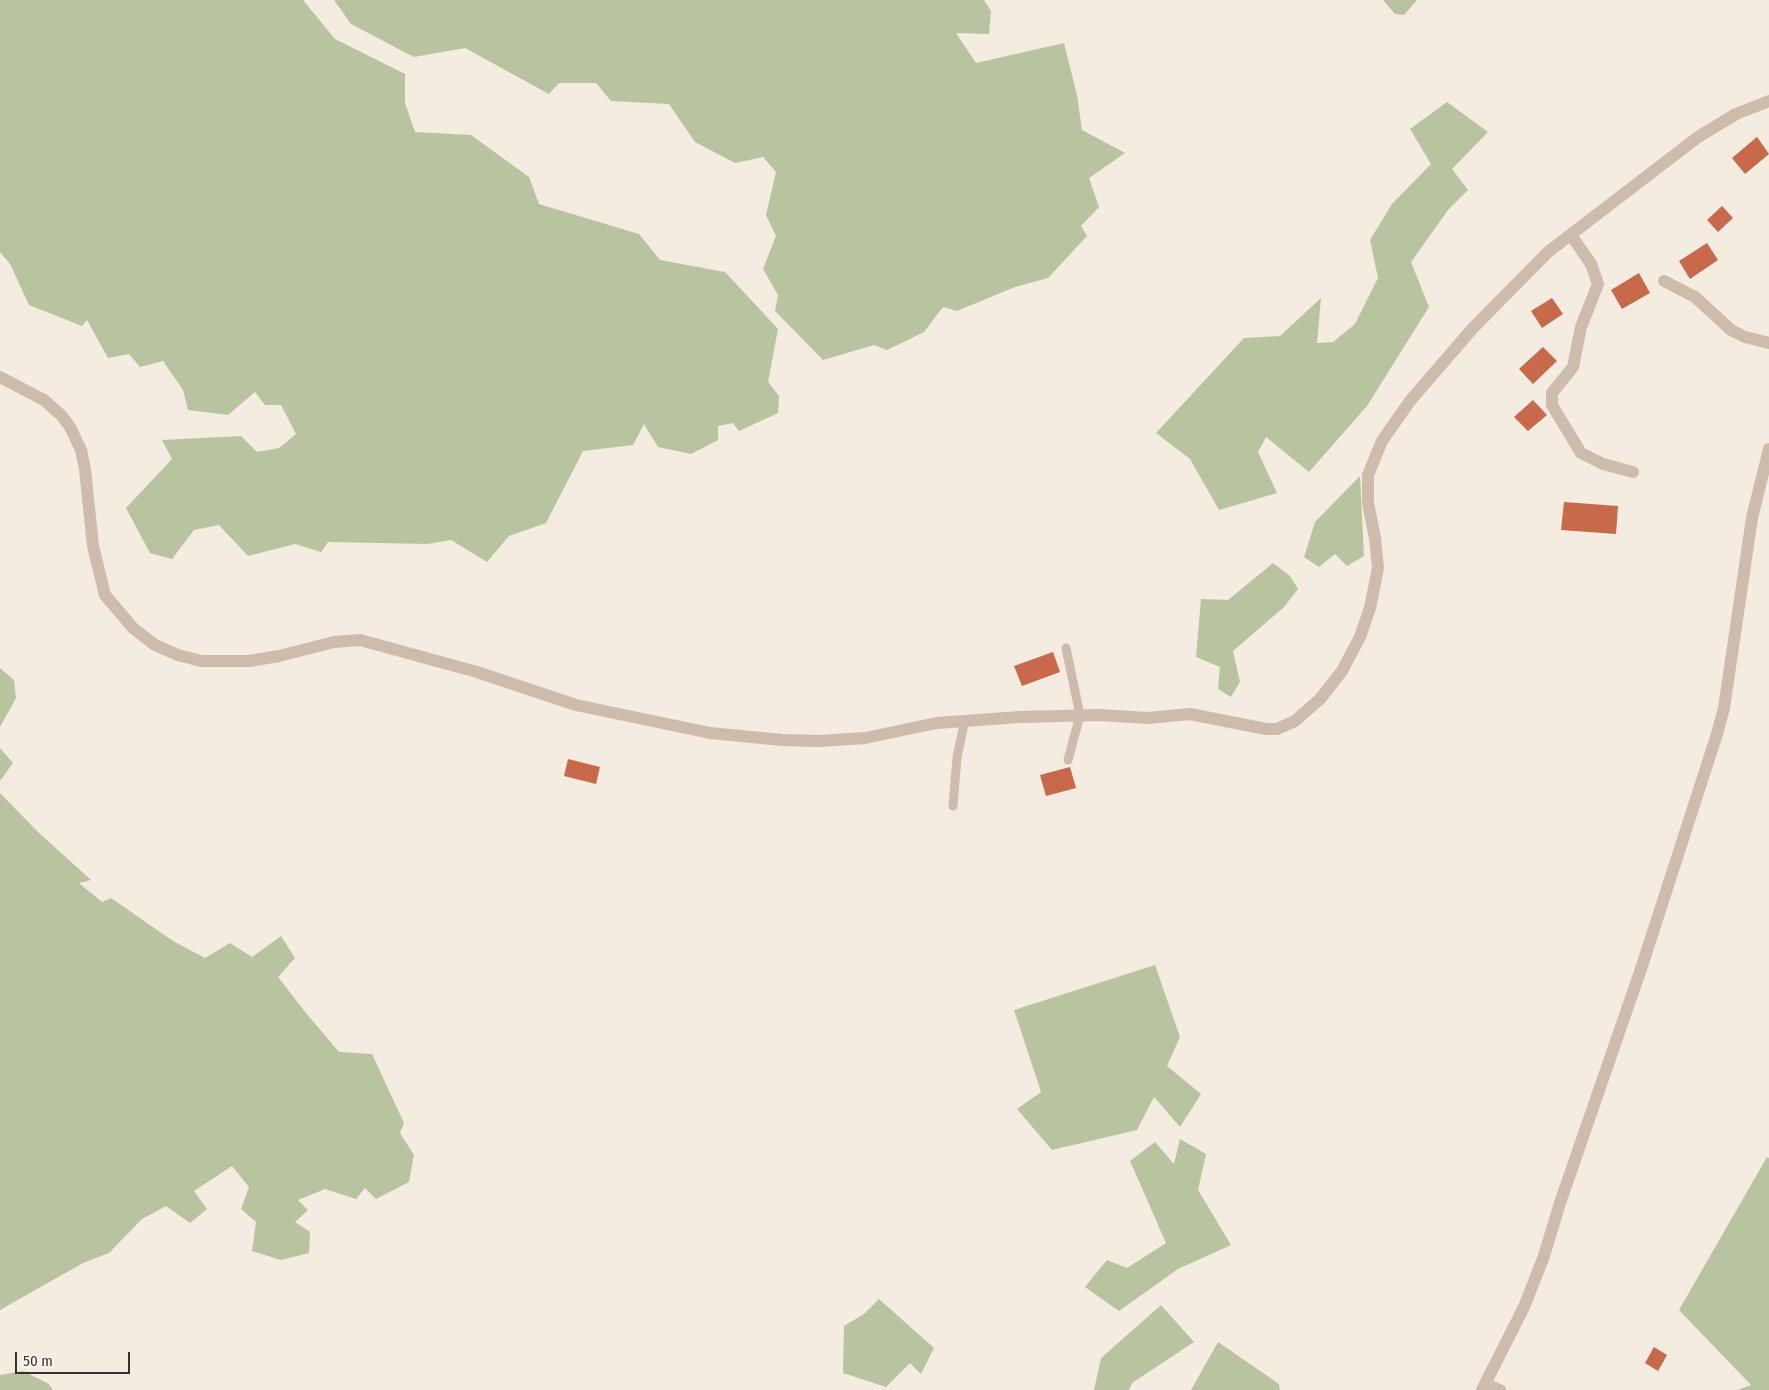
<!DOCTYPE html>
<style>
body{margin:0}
#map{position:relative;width:1769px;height:1390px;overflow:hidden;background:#f4ebe1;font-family:"Fira Sans Condensed",sans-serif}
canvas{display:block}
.scale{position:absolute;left:15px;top:1352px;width:115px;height:22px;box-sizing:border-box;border:2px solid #3b302b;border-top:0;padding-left:6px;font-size:15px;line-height:18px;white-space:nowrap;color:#3b302b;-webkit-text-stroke:4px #fbf5ee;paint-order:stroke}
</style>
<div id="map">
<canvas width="1769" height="1390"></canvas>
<div class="scale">50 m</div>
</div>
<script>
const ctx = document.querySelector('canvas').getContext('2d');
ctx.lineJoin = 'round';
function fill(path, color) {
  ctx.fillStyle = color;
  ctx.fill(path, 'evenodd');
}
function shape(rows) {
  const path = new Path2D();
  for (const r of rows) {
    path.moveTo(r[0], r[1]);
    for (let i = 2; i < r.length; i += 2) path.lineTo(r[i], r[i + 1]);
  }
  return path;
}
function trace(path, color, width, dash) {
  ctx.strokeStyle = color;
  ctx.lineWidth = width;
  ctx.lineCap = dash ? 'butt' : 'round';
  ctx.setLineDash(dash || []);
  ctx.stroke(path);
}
const green = shape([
 [0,0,303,0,335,39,405,74,405,103,415,132,471,135,529,177,539,204,639,234,660,260,725,272,778,329,768,382,779,396,778,413,739,431,733,423,718,426,718,440,691,454,658,447,644,424,633,445,583,451,546,523,509,536,487,562,451,540,428,544,328,542,321,552,295,544,248,556,219,525,194,530,172,559,150,553,126,508,172,459,162,440,241,436,257,452,279,448,296,434,281,405,265,405,255,392,228,415,188,410,183,390,163,361,140,367,129,354,108,358,87,320,82,326,29,305,10,264,0,252],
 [334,0,984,0,991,11,989,34,956,33,976,63,1064,43,1077,95,1082,130,1125,153,1089,178,1099,207,1081,226,1087,236,1048,278,1015,287,957,311,943,307,924,332,887,350,874,345,823,360,775,311,778,295,763,269,776,236,766,215,776,172,763,157,735,163,695,142,669,104,611,101,596,83,559,83,549,94,465,48,414,57,351,24],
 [1383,0,1417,0,1404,15,1395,14],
 [1447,102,1488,132,1452,169,1468,190,1448,210,1411,262,1429,307,1367,406,1309,472,1266,437,1258,452,1277,493,1219,510,1190,459,1156,433,1244,338,1280,336,1321,298,1317,343,1333,342,1355,324,1378,278,1370,240,1392,204,1431,164,1410,129],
 [1360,476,1364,556,1347,566,1335,554,1319,567,1304,557,1315,522],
 [1273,563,1290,576,1298,589,1284,607,1233,651,1240,682,1231,697,1218,689,1220,667,1196,657,1201,599,1228,600],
 [0,668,14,680,16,698,0,727],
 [0,748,13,763,0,781],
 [0,793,38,832,91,880,79,883,102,902,111,898,173,941,205,958,230,943,252,957,281,936,295,958,278,977,306,1013,339,1052,372,1054,404,1123,400,1133,414,1155,409,1182,376,1199,365,1188,356,1199,325,1189,298,1200,308,1210,295,1222,310,1232,309,1253,281,1260,252,1251,256,1222,241,1209,249,1187,232,1166,194,1191,207,1209,190,1223,166,1206,142,1219,109,1253,83,1263,0,1310],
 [1155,965,1180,1037,1167,1066,1201,1094,1180,1127,1154,1097,1137,1130,1052,1150,1017,1109,1041,1092,1014,1010],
 [1180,1139,1206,1154,1198,1190,1231,1245,1178,1269,1119,1311,1085,1287,1107,1260,1127,1268,1166,1243,1130,1161,1155,1142,1174,1164],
 [1767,1157,1769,1158,1769,1390,1738,1390,1751,1385,1679,1310],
 [879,1299,934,1348,921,1374,910,1363,886,1387,843,1373,844,1326,864,1314],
 [1161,1305,1194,1342,1132,1383,1129,1390,1094,1390,1101,1358],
 [1218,1342,1279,1384,1280,1390,1191,1390],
 [23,1371,49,1384,53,1390,0,1390,0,1375]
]);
const building = shape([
 [1757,137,1769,154,1745,174,1732,158],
 [1722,206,1733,218,1718,232,1707,220],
 [1707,243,1718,260,1690,279,1679,261],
 [1639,273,1650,293,1622,309,1611,290],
 [1552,298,1563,314,1542,328,1531,311],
 [1543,347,1557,361,1533,384,1519,369],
 [1533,400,1547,415,1528,431,1514,417],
 [1564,502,1618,506,1616,534,1561,530],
 [1053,652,1060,672,1022,686,1014,666],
 [568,759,600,767,596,784,564,776],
 [1070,767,1076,788,1046,796,1040,775],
 [1654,1347,1667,1355,1658,1371,1645,1363]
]);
const lane = shape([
 [1066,648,1080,715,1068,760],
 [953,806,957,757,965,720]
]);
const street = shape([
 [1571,235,1591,264,1598,284,1581,327,1573,367,1552,393,1552,405,1581,453,1603,464,1633,472],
 [1664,281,1695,297,1731,330,1745,337,1769,343],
 [0,377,44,400,62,416,70,427,81,450,85,469,93,546,105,595,133,628,155,645,178,655,201,661,249,661,279,656,334,642,360,640,477,672,576,705,710,733,782,740,819,741,865,738,937,723,1020,717,1099,715,1148,718,1190,714,1266,729,1277,729,1295,721,1320,699,1342,671,1360,637,1370,608,1378,568,1375,538,1368,503,1368,475,1382,441,1410,401,1473,328,1548,252,1698,137,1736,114,1769,101],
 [1485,1384,1500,1390],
 [1482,1390,1524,1307,1544,1256,1560,1203,1642,966,1717,734,1724,708,1752,518,1769,449]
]);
fill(green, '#b8c4a0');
fill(building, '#c8694b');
trace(lane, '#cdbbac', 9);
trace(street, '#cdbbac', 12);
</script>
